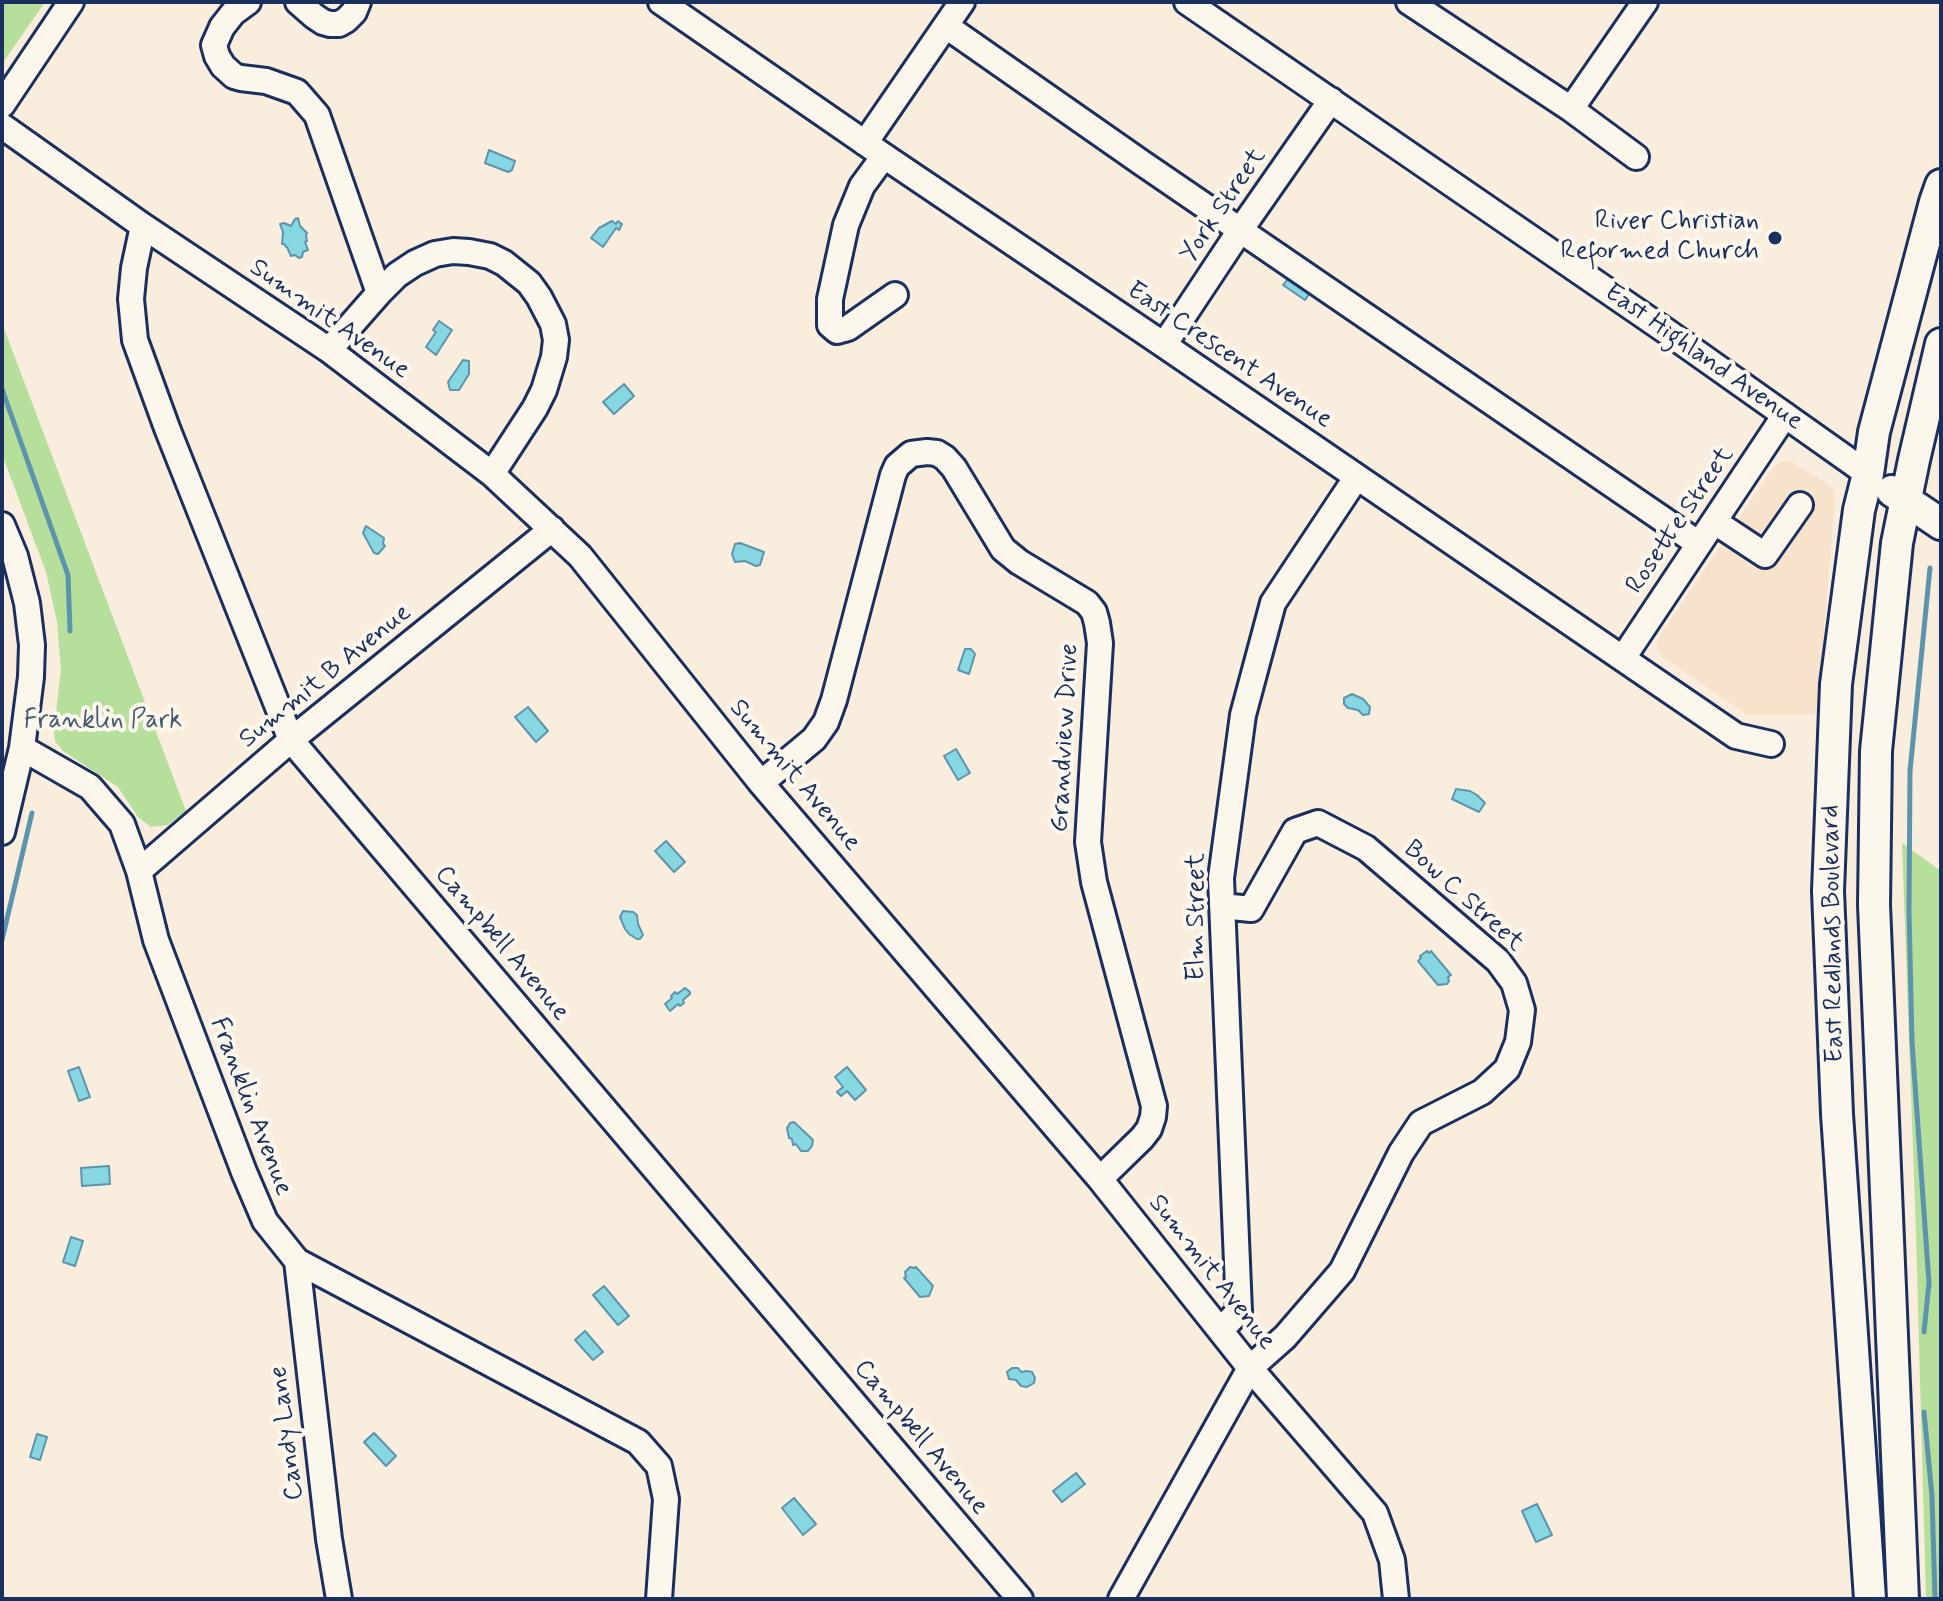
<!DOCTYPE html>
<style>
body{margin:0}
#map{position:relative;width:1943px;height:1601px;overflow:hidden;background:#f9eddd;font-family:Mynerve,sans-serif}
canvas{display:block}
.frame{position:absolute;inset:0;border:4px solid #1b2f5e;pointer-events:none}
</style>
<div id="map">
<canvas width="1943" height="1601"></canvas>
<div class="frame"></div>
</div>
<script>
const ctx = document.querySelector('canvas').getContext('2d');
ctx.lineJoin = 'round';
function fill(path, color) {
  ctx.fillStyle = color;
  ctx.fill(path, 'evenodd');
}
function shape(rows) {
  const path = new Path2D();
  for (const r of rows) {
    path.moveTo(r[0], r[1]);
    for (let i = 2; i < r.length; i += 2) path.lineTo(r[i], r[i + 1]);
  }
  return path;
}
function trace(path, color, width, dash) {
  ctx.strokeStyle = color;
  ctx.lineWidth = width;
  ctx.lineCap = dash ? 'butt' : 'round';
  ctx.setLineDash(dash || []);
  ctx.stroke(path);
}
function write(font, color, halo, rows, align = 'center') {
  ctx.font = font + ' Mynerve,sans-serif';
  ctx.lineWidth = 8;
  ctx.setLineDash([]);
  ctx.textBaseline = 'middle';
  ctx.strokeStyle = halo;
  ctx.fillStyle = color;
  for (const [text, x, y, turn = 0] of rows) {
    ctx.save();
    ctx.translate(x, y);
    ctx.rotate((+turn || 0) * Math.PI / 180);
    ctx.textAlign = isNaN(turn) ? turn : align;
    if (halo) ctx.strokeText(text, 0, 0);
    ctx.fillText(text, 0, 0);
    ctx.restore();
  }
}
const built = shape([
 [1783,461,1790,461,1829,485,1834,491,1835,499,1817,714,1748,715,1661,656,1657,647,1659,637,1774,467]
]);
const green = shape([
 [2,2,45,2,2,64],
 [2,323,186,811,168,825,151,827,138,817,118,787,63,751,55,741,54,730,61,669,57,622,46,572,2,454],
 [1902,843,1941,871,1941,1599,1926,1599,1916,1233]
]);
const water = shape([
 [489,150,515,161,512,170,508,172,485,163,489,150],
 [298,218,300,226,307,233,306,236,307,241,305,242,308,250,303,252,302,257,299,258,295,255,291,256,287,247,286,247,284,244,282,244,283,232,280,224,284,223,291,226,295,219,298,218],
 [612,221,616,224,618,221,622,224,619,230,616,228,603,247,591,238,599,228,612,221],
 [1291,275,1312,290,1305,300,1283,285,1291,275],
 [439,321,452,330,436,355,426,347,436,332,433,330,439,321],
 [463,360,469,361,469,374,459,390,450,390,448,382,463,360],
 [624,384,634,396,614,414,603,402,624,384],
 [366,526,384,538,383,544,385,546,378,554,374,553,363,533,366,526],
 [740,543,764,552,760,565,756,566,745,561,735,562,732,554,735,544,740,543],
 [965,649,971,649,975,654,969,674,958,670,965,649],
 [1352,694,1363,699,1370,707,1369,714,1363,715,1358,710,1348,708,1344,704,1344,698,1352,694],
 [528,707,548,731,536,742,515,717,528,707],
 [956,749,970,773,958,780,944,756,956,749],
 [1456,789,1470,791,1477,795,1485,803,1479,812,1452,799,1456,789],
 [666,841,685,862,674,872,655,851,666,841],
 [623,911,633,912,637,915,638,924,643,935,640,939,637,939,629,934,625,929,620,917,623,911],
 [1427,951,1429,953,1431,951,1451,975,1448,977,1449,981,1447,984,1438,985,1418,961,1421,958,1420,956,1427,951],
 [685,988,690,992,690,994,683,1000,684,1003,680,1006,678,1004,670,1011,665,1004,672,998,671,996,675,992,677,994,685,988],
 [79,1067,90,1097,79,1101,68,1071,79,1067],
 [847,1067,866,1090,855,1100,847,1091,841,1096,837,1092,843,1087,835,1077,847,1067],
 [794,1122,813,1140,812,1146,808,1151,801,1151,796,1144,793,1145,792,1139,789,1138,787,1128,790,1123,794,1122],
 [109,1166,110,1184,82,1186,81,1168,109,1166],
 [71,1237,83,1241,75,1266,63,1262,71,1237],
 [910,1267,914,1268,916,1267,933,1286,929,1296,920,1297,904,1278,906,1277,905,1272,910,1267],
 [604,1286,629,1316,618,1325,593,1295,604,1286],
 [585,1331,603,1352,593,1360,575,1340,585,1331],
 [1012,1368,1018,1368,1021,1372,1027,1371,1032,1372,1035,1378,1034,1383,1027,1387,1021,1386,1016,1380,1009,1379,1007,1372,1012,1368],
 [374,1433,396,1456,386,1466,364,1442,374,1433],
 [37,1434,47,1437,40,1460,30,1457,37,1434],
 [1076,1473,1085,1484,1062,1502,1053,1491,1076,1473],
 [794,1498,816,1524,803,1535,782,1508,794,1498],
 [1537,1504,1552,1535,1536,1542,1522,1511,1537,1504]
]);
const stream = shape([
 [2,389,68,575,70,631],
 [2,940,32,813],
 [1924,1332,1929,1283,1912,1042,1909,911,1910,771,1930,568],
 [1924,1412,1932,1496,1935,1599]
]);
const minor = shape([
 [248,2,233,13,222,27,214,45,217,56,223,66,234,76,241,78,266,81,297,92,317,115,379,293],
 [298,2,314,16,323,22,330,24,339,24,346,20,354,12,358,2],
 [661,2,884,156,1164,345,1736,736,1771,744],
 [1187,2,1666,331,1868,474],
 [1409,2,1571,109,1636,157],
 [946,26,1142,163,1699,544],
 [2,105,71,2],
 [1571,109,1645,2],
 [2,126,143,226,329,350,492,474,580,556,761,783,1100,1179,1250,1368,1375,1513,1392,1560,1396,1599],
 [865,143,962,2],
 [884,156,862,186,846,225,830,299,830,325,837,331,848,328,895,295],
 [143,226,134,268,131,299,135,340,167,428,291,740,1020,1599],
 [1164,345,1241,229,1331,100],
 [329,350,379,293,397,275,415,263,435,254,453,251,469,252,490,256,504,263,529,283,539,297,553,324,556,340,554,357,544,390,535,408,492,474],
 [1715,522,1765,555,1800,505],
 [2,525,15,556,27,603,32,645,31,677,22,748,2,832],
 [1623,658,1785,415],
 [22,748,90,787,122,824,139,871,156,940,244,1172,265,1221,297,1261,638,1442,659,1466,666,1499,659,1599],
 [761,783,814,739,826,722,834,700,893,475,897,466,911,454,927,452,937,453,945,458,954,468,1003,549,1019,562,1087,603,1094,612,1097,623,1100,643,1088,842,1094,882,1154,1106,1153,1117,1149,1129,1142,1138,1100,1179],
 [139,871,291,740,552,529],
 [297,1261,329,1539,339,1599],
 [1221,1330,1239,1311,1221,878,1243,715,1273,603,1356,478],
 [1121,1599,1250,1368,1285,1337,1342,1271,1401,1153,1421,1123,1482,1092,1507,1069,1518,1042,1522,1010,1514,983,1498,961,1366,848,1318,823,1295,831,1251,909,1222,906]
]);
const major = shape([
 [1892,491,1941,524],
 [1870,1599,1837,1114,1828,891,1836,684,1859,510,1868,474,1874,432,1935,202,1941,185],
 [1903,1599,1874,905,1876,751,1897,543,1914,460,1941,344]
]);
const markers = [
 [1775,238,8,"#1b2f5e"]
];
const streetNames = [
 ["York Street",1224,206,-56],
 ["Summit Avenue",329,320,35],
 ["East Crescent Avenue",1229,356,34],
 ["East Highland Avenue",1703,358,35],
 ["Rosette Street",1681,521,-56],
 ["Summit B Avenue",326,677,-39],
 ["Grandview Drive",1066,738,-87],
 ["Summit Avenue",794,776,50],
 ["Bow C Street",1463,897,42],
 ["Elm Street",1198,917,-90],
 ["East Redlands Boulevard",1834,934,-91],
 ["Campbell Avenue",501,944,50],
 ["Franklin Avenue",250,1107,69],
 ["Summit Avenue",1211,1273,52],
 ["Candy Lane",288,1433,-97],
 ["Campbell Avenue",920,1438,50]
];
const poiNames = [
 ["River Christian",1759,223],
 ["Reformed Church",1759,253]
];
const parkNames = [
 ["Franklin Park",103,722]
];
fill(built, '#f7e2cb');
fill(green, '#b6df9c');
fill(water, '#87d7e3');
trace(water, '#5c94ae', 2);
trace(stream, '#5c94ae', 5);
trace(minor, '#1b2f5e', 30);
trace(major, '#1b2f5e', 36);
trace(minor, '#fbf7ec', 24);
trace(major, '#fbf7ec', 30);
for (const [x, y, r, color] of markers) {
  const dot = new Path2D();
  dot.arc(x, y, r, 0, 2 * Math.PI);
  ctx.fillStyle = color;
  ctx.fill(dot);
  trace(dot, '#fbf7ec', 3);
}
write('26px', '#1b2f5e', '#fbf7ec', streetNames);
write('26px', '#1b2f5e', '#fbf7ec', poiNames, 'right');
write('26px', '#425b6e', '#fbf7ec', parkNames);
</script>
